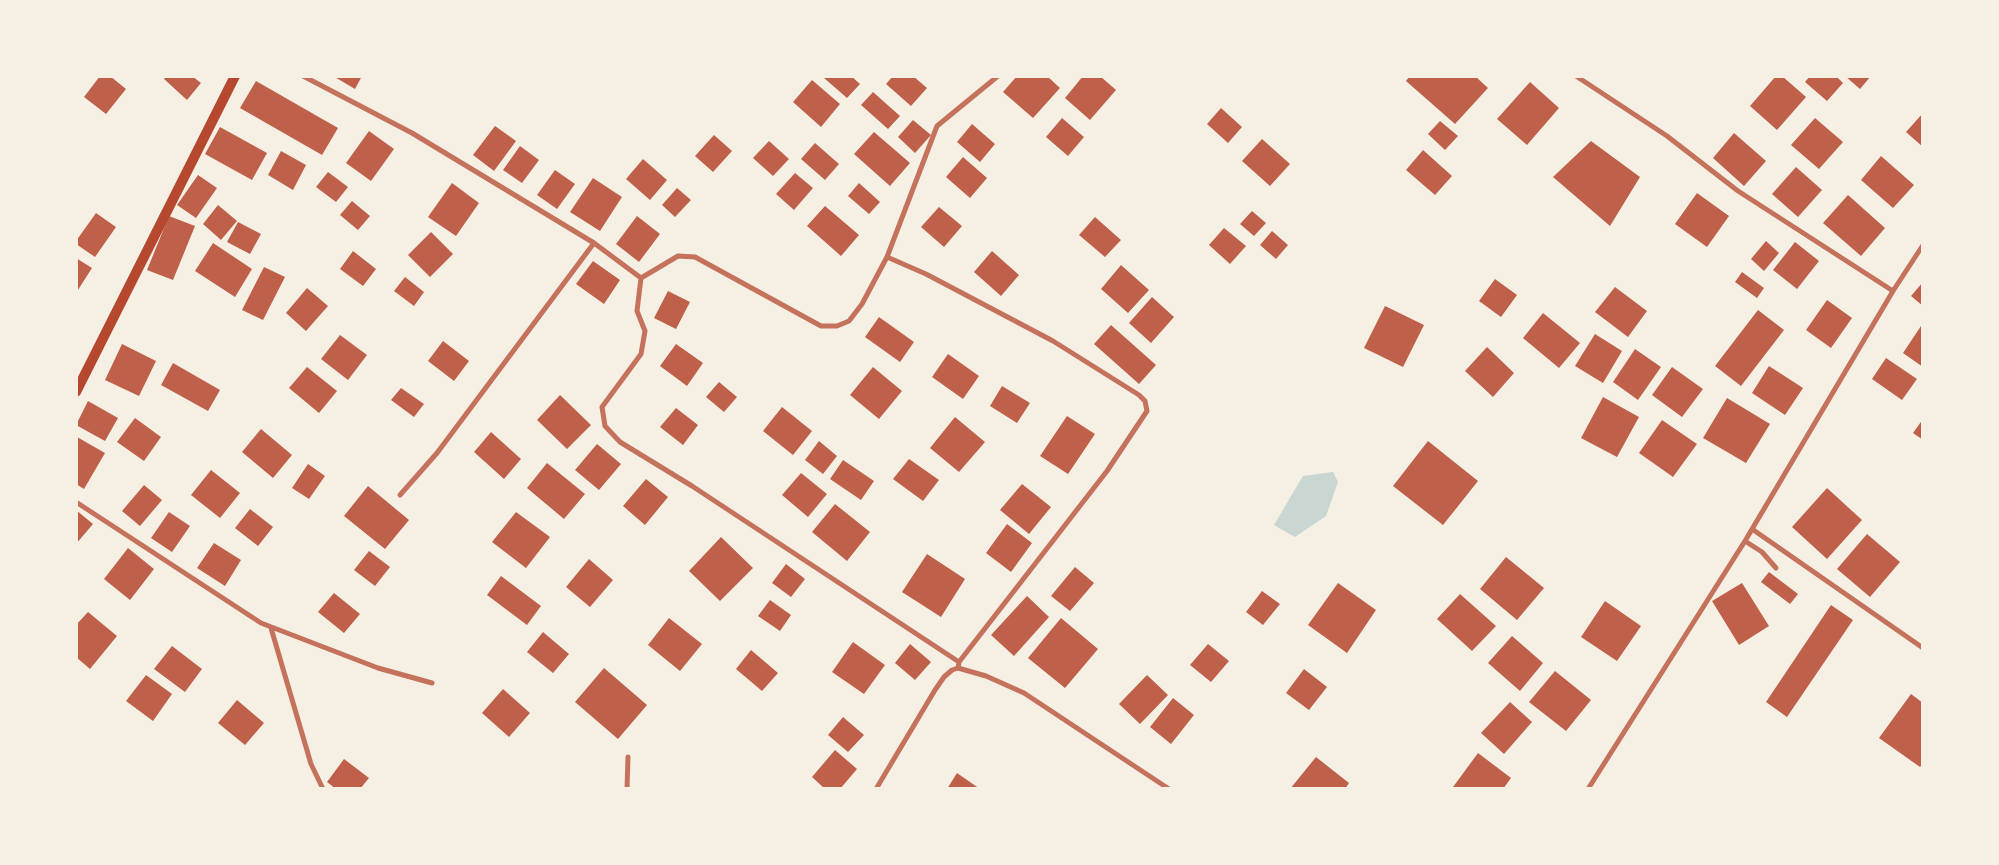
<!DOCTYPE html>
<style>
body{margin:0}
#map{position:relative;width:1999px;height:865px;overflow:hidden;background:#f6efe4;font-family:Lato,sans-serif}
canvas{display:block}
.frame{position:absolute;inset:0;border:78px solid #f6efe4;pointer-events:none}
</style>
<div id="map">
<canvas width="1999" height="865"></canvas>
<div class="frame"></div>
</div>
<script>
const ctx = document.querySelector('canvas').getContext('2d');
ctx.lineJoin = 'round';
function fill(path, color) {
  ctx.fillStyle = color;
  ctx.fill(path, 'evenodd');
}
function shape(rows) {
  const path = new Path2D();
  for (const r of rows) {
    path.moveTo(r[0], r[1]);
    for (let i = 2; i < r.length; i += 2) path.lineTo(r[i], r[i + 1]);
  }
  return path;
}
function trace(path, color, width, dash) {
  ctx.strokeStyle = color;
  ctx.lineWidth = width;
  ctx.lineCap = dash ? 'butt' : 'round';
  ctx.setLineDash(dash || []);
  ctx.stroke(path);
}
const water = shape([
 [1333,472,1338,482,1326,516,1295,537,1274,525,1303,476]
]);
const building = shape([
 [100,76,110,76,126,89,106,114,84,97],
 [166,76,192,76,201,83,187,100,164,79],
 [333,76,362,76,355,89],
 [825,76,851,76,860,84,847,98,824,78],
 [893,76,913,76,927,88,911,106,886,84],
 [1017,76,1047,76,1060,88,1033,118,1003,92],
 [1083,76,1100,76,1116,90,1090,120,1065,98],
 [1410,76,1475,76,1488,88,1455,124,1406,81],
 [1776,76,1782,76,1806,97,1777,130,1750,106],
 [1810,76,1836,76,1843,83,1827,101,1805,82],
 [1845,76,1871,76,1860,89],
 [812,80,840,104,821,127,793,102],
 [256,81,338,128,322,155,240,108],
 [1530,82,1559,108,1527,145,1497,119],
 [873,92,900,116,888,129,861,105],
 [1221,108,1242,127,1228,143,1207,124],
 [1923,113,1923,147,1906,132],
 [1062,118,1084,137,1068,156,1046,137],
 [1815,118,1843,142,1819,169,1791,145],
 [913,120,931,135,915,153,898,137],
 [1440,121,1458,136,1445,150,1428,134],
 [972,124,995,144,980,162,957,142],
 [495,126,516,141,494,171,473,155],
 [220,127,267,153,252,180,205,154],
 [369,131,394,149,371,181,346,163],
 [874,132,910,163,890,186,854,154],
 [1734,133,1766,161,1744,186,1713,158],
 [714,135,732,151,713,172,695,156],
 [1262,139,1290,164,1270,186,1242,161],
 [769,141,789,159,773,176,753,158],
 [1591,141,1640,177,1610,226,1553,177],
 [815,143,839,164,825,180,801,159],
 [520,146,539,160,522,183,503,170],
 [1423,150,1452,176,1435,195,1406,170],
 [281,151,306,165,293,190,268,175],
 [1881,156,1914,185,1893,208,1861,180],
 [963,157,987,178,970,198,946,177],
 [643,159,667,180,650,200,626,179],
 [1796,167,1822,190,1798,217,1772,194],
 [555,170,575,184,557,209,537,195],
 [328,172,348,187,336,202,316,187],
 [795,173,813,188,794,210,776,194],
 [198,175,217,188,196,218,177,205],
 [593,178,622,197,600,231,570,212],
 [452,183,479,203,456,236,428,217],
 [859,183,880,202,869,214,848,196],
 [677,188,691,200,675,217,662,205],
 [1697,193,1729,216,1707,247,1675,224],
 [1848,195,1885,228,1861,256,1823,223],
 [352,201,370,216,358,230,340,215],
 [218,205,237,221,221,240,203,224],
 [825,206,859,235,841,256,807,226],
 [939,207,962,226,944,247,921,227],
 [1252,211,1266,223,1254,236,1240,224],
 [96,213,116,227,95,257,76,244,76,241],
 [169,216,195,226,173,280,147,270],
 [637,216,660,234,639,262,616,244],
 [1095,217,1121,240,1105,257,1079,235],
 [238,222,261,234,250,254,227,242],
 [1224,228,1246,246,1230,264,1209,245],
 [1272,231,1288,245,1276,259,1260,245],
 [431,232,453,254,430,277,408,255],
 [1766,241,1779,253,1764,271,1751,259],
 [1795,242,1819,261,1797,289,1773,270],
 [213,243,252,269,235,297,195,271],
 [353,251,376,269,363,286,340,269],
 [992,251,1019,275,1001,296,974,272],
 [76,258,92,268,76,293],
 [593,261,620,280,604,304,576,284],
 [1121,265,1149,290,1128,313,1101,289],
 [264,267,285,277,263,320,242,310],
 [1742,272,1764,288,1757,298,1735,282],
 [405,277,424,292,414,306,394,291],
 [1495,279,1517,295,1501,317,1479,301],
 [1923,282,1923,306,1911,296],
 [1615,287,1647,311,1628,337,1595,312],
 [307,288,328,306,306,331,286,313],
 [668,291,690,302,676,329,654,318],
 [1152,297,1174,317,1151,343,1129,323],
 [1827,300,1852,318,1831,348,1806,330],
 [1385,306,1424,325,1403,367,1364,348],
 [1758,310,1784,330,1741,386,1715,366],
 [1543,313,1580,343,1559,368,1523,338],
 [879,317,914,342,900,362,865,337],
 [1923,323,1923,367,1903,353],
 [1111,325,1156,365,1139,384,1094,344],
 [1595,334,1622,351,1603,383,1575,366],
 [340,335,367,355,348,380,321,359],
 [443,341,469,361,454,381,428,361],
 [122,344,156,361,139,396,105,380],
 [676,344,703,363,687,386,660,366],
 [1487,347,1514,373,1493,397,1465,371],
 [1635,349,1661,367,1638,400,1613,382],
 [948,354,979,376,963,399,932,377],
 [1886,358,1917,379,1902,400,1872,379],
 [173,363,220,390,208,411,161,385],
 [1769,366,1803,388,1785,415,1752,393],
 [307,367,337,391,319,413,289,388],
 [873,367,902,391,879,419,850,395],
 [1672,367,1703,389,1682,417,1652,395],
 [719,382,737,397,724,412,706,397],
 [1002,386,1030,403,1017,423,990,406],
 [401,388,424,404,414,417,391,400],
 [560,395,591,425,567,449,537,420],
 [1603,397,1639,417,1617,457,1581,438],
 [1727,398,1770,424,1746,463,1703,438],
 [88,401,118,418,105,441,76,425],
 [782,407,812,431,793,455,763,431],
 [676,408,698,425,683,445,660,427],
 [1067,416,1095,434,1068,474,1040,456],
 [955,417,985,442,959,472,930,448],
 [135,418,161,437,144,461,117,442],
 [1923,419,1923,440,1913,433],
 [1662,420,1697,444,1673,477,1639,453],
 [261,429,292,455,273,478,242,452],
 [491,432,521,459,504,479,474,452],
 [77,437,105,453,84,489,76,484],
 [819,441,837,456,823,474,805,460],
 [1428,441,1478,481,1443,525,1393,486],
 [597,444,621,464,599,490,575,470],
 [909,459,939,480,923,501,893,479],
 [843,460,874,481,861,500,830,479],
 [547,463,585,494,564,519,527,488],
 [308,464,325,476,309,499,292,488],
 [211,470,240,493,220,518,191,495],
 [801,473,827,494,808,517,782,495],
 [646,479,668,497,645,525,623,506],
 [1022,484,1051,507,1029,534,1000,510],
 [144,485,162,500,140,526,122,511],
 [368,486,409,520,385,549,344,516],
 [1827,488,1862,520,1827,559,1792,527],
 [835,504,870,532,847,561,812,532],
 [250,509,273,527,258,546,235,528],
 [76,510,93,524,76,544],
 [169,512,190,526,172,552,151,538],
 [516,512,550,537,526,568,492,542],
 [1007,524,1032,543,1011,572,986,553],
 [1867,534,1900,562,1870,597,1837,569],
 [721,537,753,568,720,601,689,571],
 [214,543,241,560,225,586,197,568],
 [128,548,154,569,130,600,104,579],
 [369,551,390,567,375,586,354,570],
 [927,554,965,579,941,617,902,592],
 [1506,557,1544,588,1517,620,1480,589],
 [589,559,613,580,590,607,566,587],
 [786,564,805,579,791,597,772,583],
 [1075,567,1094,583,1070,611,1051,596],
 [1769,572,1798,594,1790,604,1761,582],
 [501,576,541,606,527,625,487,595],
 [1338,583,1376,610,1347,653,1308,625],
 [1742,583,1769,626,1739,645,1712,601],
 [1262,591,1280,604,1263,625,1246,612],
 [334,593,360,614,344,633,318,612],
 [1460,594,1496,626,1472,651,1437,619],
 [1027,596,1049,617,1014,656,991,635],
 [770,600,791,615,780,631,758,616],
 [1605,601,1641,626,1617,661,1581,637],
 [1831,605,1853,620,1787,717,1766,702],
 [88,612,117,636,90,669,76,657,76,625],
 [669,618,702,644,680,671,648,645],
 [1061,618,1098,649,1065,688,1028,658],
 [543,632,569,654,553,673,527,652],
 [1512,636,1543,663,1520,691,1488,663],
 [853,642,885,665,864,694,832,672],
 [910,644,931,662,915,680,895,663],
 [1208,644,1229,661,1211,682,1190,665],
 [172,646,202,669,185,692,154,669],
 [751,650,778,673,762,691,736,669],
 [604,668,647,705,618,739,575,702],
 [1304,669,1327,687,1309,710,1286,693],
 [1555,671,1591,700,1566,731,1529,702],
 [146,675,172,694,153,721,126,701],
 [1147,675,1168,695,1140,724,1119,704],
 [503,689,530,713,509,737,482,713],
 [1911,694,1923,703,1923,763,1920,767,1879,738],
 [1173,698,1194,715,1171,744,1150,727],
 [237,700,264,723,245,745,218,723],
 [1510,702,1532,722,1504,754,1481,733],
 [843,717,864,735,848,752,828,735],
 [835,750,857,769,840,789,825,789,812,777],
 [1478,753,1511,778,1503,789,1453,787],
 [1316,757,1349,783,1345,789,1290,789],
 [344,759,369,778,360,789,336,789,327,782],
 [957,773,980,789,947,789]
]);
const minor = shape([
 [303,76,412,133,594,243,641,278,637,311,645,331,641,354,602,407,605,426,620,442,692,486,959,662,958,668,986,676,1024,693,1169,789],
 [1576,76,1667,136,1738,191,1893,291],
 [887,257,926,274,1053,341,1139,395,1145,401,1147,411,1107,471,959,662],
 [641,278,678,256,695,257,821,326,837,326,849,321,862,304,887,257,937,126,998,76],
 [400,495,437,453,594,243],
 [76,502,261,623,378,668,432,683],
 [1752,529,1923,648],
 [1745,541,1762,552,1776,568],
 [271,628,311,764,323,789],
 [627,789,628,757],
 [876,789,935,690,944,677,952,670,958,668],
 [1588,789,1745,541,1893,291,1923,245]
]);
const secondary = shape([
 [76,392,235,76]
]);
fill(water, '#c9d6d2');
fill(building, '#bf614a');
trace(minor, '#c5725c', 5);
trace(secondary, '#b5482f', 10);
</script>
